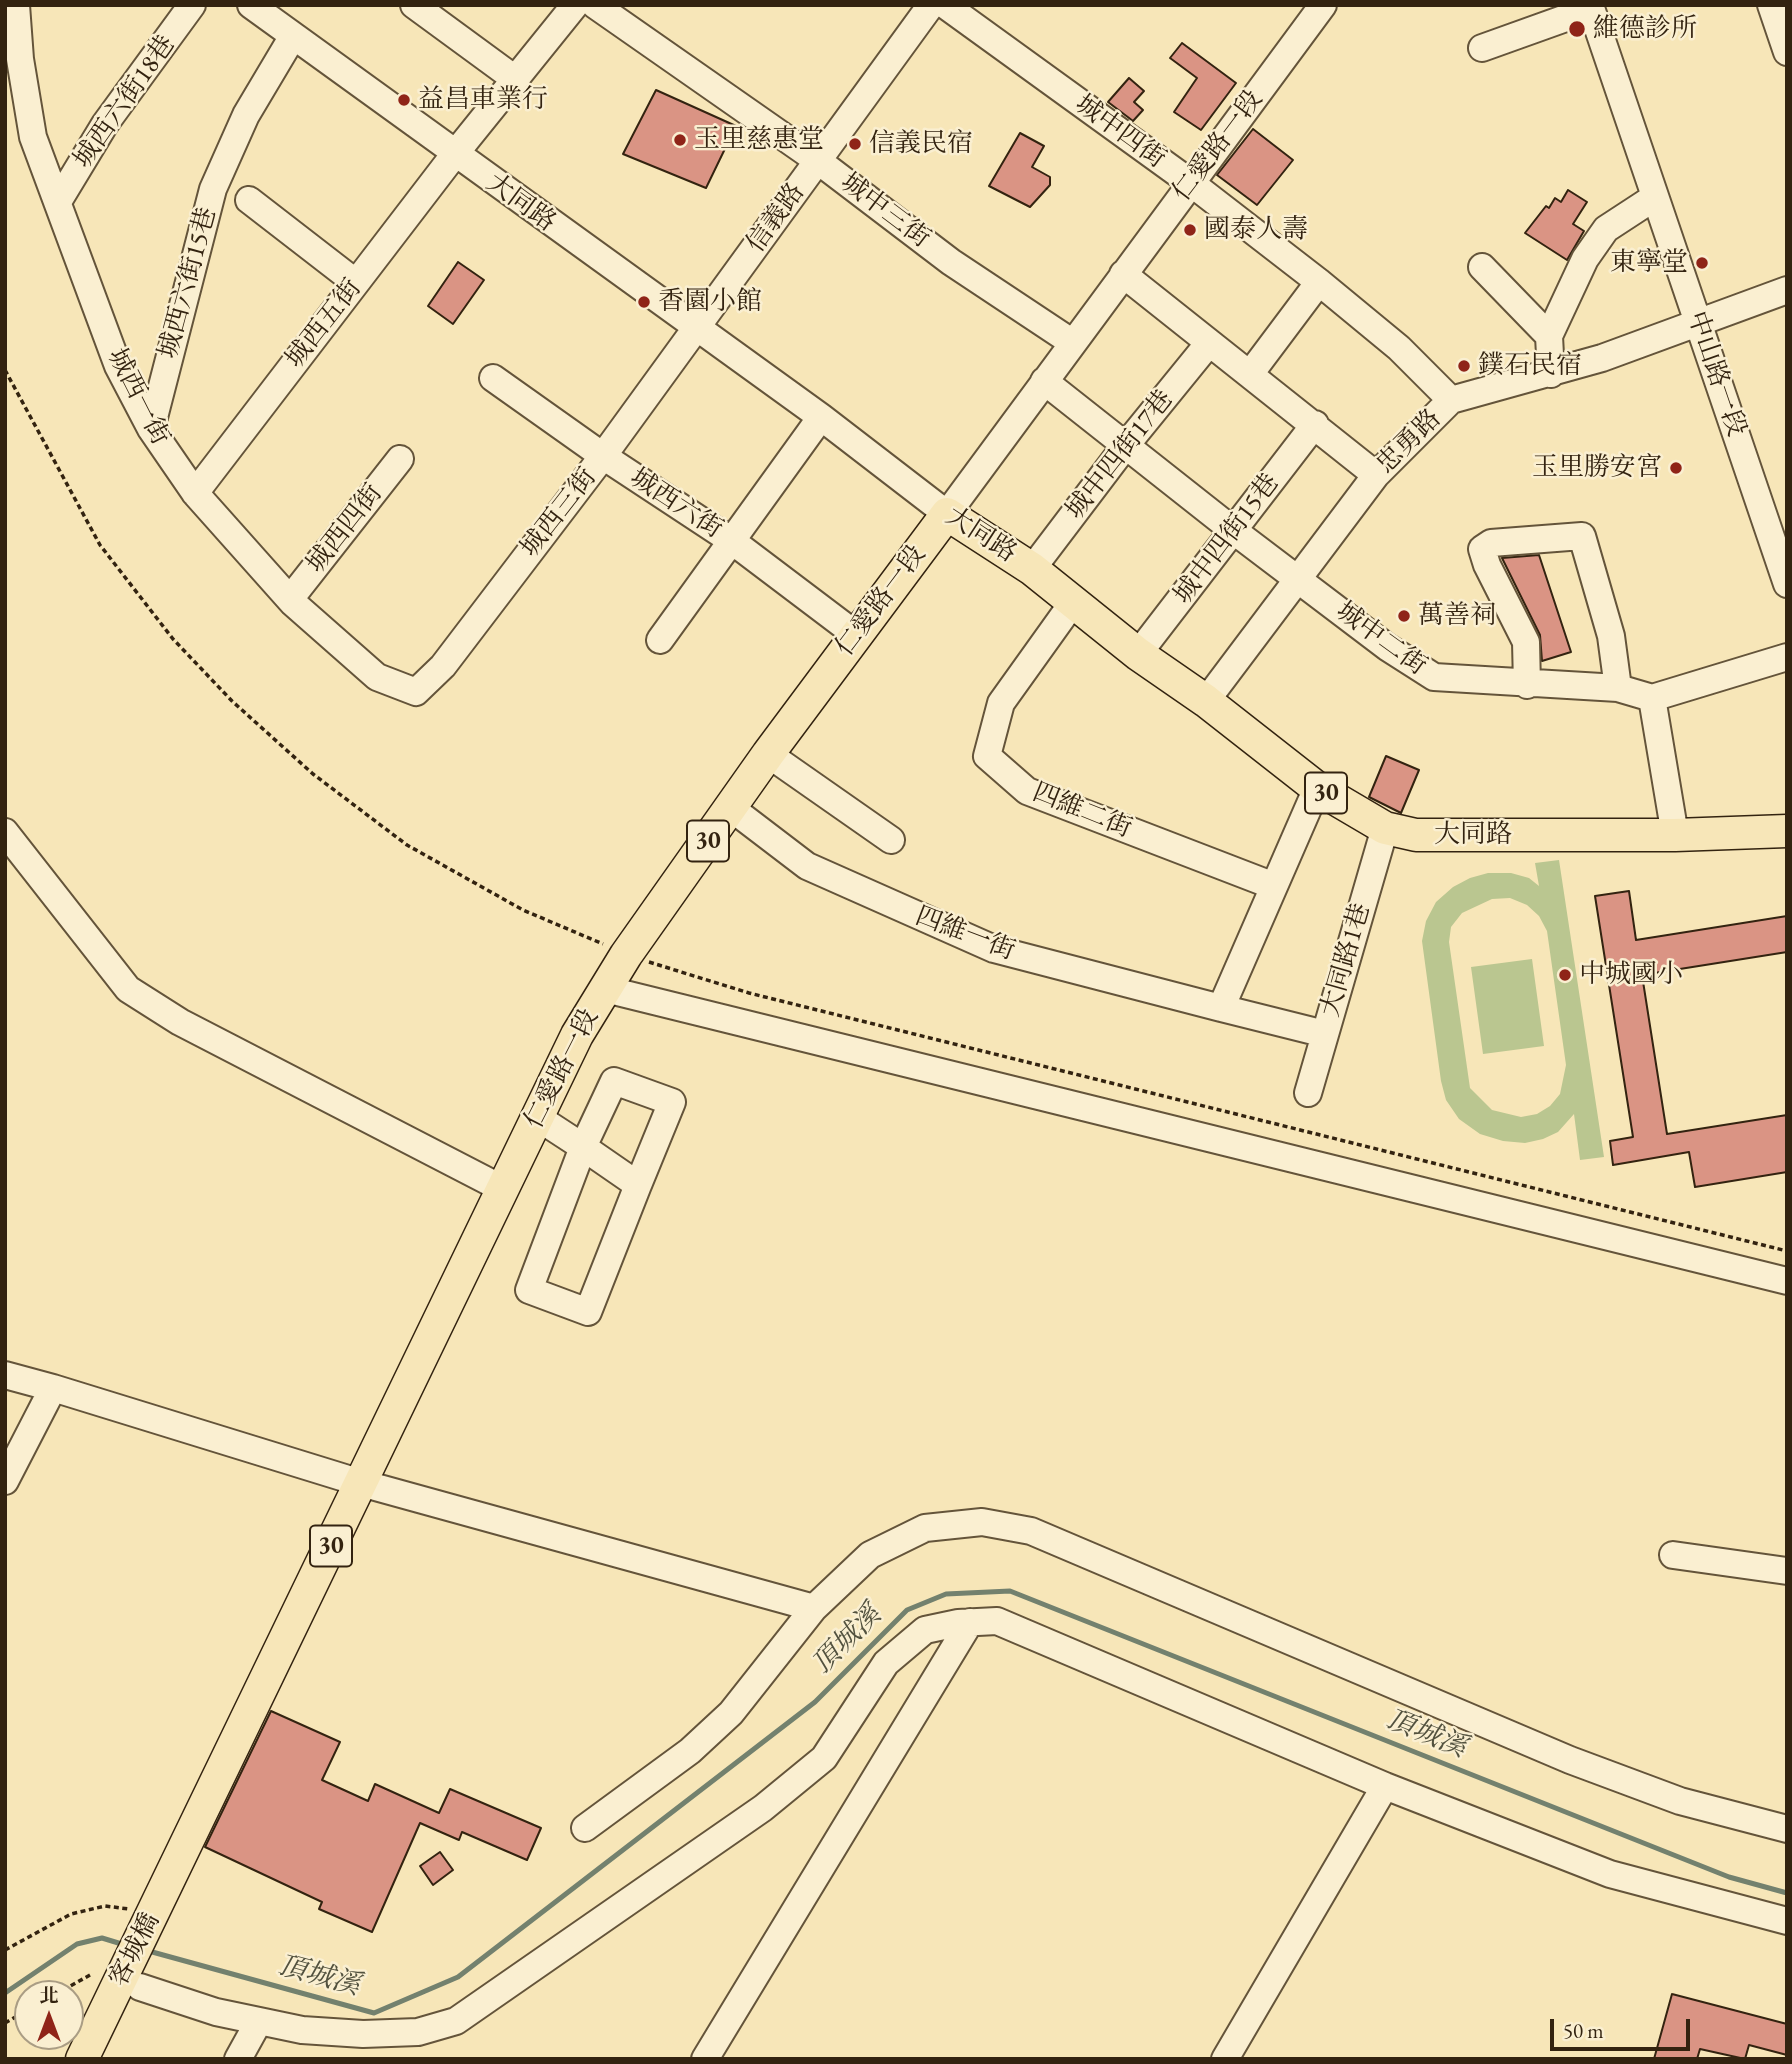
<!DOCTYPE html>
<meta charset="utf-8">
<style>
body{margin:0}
#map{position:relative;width:1792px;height:2064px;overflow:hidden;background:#f7e6b8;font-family:"EB Garamond","Noto Serif TC",serif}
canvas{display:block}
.frame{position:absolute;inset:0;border:7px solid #332310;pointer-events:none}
.north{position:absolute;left:14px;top:1980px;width:70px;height:70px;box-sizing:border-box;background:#faefd1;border:2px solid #aa9d84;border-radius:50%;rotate:0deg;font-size:19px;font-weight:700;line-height:28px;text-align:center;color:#332310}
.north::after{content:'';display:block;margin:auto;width:24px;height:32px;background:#8f2418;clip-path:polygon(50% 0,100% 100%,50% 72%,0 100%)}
.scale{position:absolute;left:1550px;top:2019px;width:140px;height:32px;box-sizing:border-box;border:4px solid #332310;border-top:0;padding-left:9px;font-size:21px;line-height:24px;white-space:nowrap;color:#332310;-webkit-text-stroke:5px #faefd1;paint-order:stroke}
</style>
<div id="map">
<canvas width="1792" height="2064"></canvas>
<div class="frame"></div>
<div class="north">北</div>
<div class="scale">50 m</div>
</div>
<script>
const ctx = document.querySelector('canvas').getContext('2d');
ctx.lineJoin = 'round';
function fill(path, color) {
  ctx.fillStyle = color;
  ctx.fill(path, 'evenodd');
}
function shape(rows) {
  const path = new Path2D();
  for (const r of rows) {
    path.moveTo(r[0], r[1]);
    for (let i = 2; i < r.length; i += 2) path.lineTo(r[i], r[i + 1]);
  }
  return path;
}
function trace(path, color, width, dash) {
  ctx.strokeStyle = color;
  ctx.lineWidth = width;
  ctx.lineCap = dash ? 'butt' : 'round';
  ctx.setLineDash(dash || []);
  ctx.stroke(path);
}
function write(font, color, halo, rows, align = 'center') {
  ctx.font = font + ' "EB Garamond","Noto Serif TC",serif';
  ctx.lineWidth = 5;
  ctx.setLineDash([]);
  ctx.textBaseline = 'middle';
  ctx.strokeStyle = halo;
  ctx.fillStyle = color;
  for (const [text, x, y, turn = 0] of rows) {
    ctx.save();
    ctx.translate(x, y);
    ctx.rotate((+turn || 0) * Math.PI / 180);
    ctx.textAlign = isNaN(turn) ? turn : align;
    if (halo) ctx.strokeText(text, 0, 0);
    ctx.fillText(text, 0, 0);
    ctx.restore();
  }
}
const green = shape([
 [1559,860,1604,1157,1580,1160,1574,1114,1558,1132,1543,1139,1525,1143,1503,1141,1480,1134,1459,1119,1446,1100,1441,1081,1422,941,1426,921,1436,902,1453,887,1470,878,1488,873,1511,873,1529,878,1539,886,1535,863],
 [1510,898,1527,905,1539,916,1547,931,1566,1065,1560,1094,1550,1106,1537,1114,1521,1117,1492,1110,1470,1088,1449,942,1451,927,1462,913,1492,899],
 [1532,959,1544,1046,1483,1054,1471,967]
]);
const stream = shape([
 [145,1950,374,2013,458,1977,815,1702,907,1610,946,1594,1010,1591,1729,1877,1787,1893],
 [5,1993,77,1944,102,1938,125,1945]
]);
const building = shape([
 [1182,43,1236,83,1201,130,1174,112,1197,78,1170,58,1182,43],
 [1129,78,1144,91,1134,102,1143,110,1133,121,1108,102,1129,78],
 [656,90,736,126,706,188,623,154,656,90],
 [1253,129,1293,160,1257,205,1217,175,1253,129],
 [1020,133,1044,146,1032,167,1050,177,1050,185,1030,207,989,186,1020,133],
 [1568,190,1587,202,1573,224,1584,231,1567,260,1525,233,1546,206,1549,208,1555,198,1561,202,1568,190],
 [458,262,484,280,453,324,428,306,458,262],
 [1539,555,1571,652,1542,661,1540,635,1502,558,1539,555],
 [1386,756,1419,770,1401,813,1369,797,1386,756],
 [1629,891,1636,940,1787,916,1787,952,1642,975,1667,1134,1787,1115,1787,1172,1695,1187,1689,1152,1613,1165,1610,1141,1633,1137,1595,896,1629,891],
 [271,1711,340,1742,322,1780,368,1801,375,1784,439,1813,450,1789,541,1828,527,1860,462,1832,459,1840,420,1823,372,1932,319,1909,322,1902,205,1847,271,1711],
 [440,1852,453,1870,433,1885,420,1866,440,1852],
 [1672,1994,1787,2024,1787,2055,1749,2045,1745,2059,1700,2049,1697,2059,1654,2059,1672,1994]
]);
const path = shape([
 [5,370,100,545,173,639,232,701,313,774,407,845,523,910,603,944],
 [649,962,749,993,1787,1251],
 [5,1950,71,1914,105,1906,129,1909],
 [56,1994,90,1975],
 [5,2023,28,2010]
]);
const minor = shape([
 [16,5,20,59,33,137,118,366,151,429,195,493,293,603,377,677,416,692,443,666,603,456,931,5],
 [251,5,821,417,947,514,1323,5],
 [414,5,515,79],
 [595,5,817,160,951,262,1073,343],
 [945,5,1191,183,1319,282,1399,348,1451,400],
 [1590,5,1787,584],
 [1771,5,1787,52],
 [1482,48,1591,9],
 [59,200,105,124,192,5],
 [249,200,355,282],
 [1482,267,1549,336],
 [1123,274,1376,475],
 [1250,374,1319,282],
 [1551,374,1549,336,1585,259,1606,229,1655,197],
 [493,378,603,456,732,541,855,634],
 [1044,381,1234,531,1387,647,1434,677,1618,688,1652,698,1675,835],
 [151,429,213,189,246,115,293,36],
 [195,493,454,155,575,5],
 [1032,569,1126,445,1209,343],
 [290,599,400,459],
 [1074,601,1001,703,987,756,1027,791,1274,886],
 [660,640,821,417],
 [1138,654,1315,424],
 [1527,685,1526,642,1487,565,1482,549,1491,543,1582,536,1611,636,1618,688],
 [1652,698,1787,657],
 [1206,701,1376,475,1451,400,1602,358,1787,290],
 [768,754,891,840],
 [731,808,807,866,994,949,1221,1008,1317,788],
 [5,832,128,989,180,1022,503,1189],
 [605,989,1787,1281],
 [1221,1008,1325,1034],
 [1308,1093,1385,828],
 [537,1117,583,1147,529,1290,588,1312,638,1185,583,1147,614,1081,672,1102,638,1185],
 [5,1375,53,1388],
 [5,1481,53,1388,361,1483,814,1608],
 [1673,1555,1787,1571],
 [585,1828,690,1751,731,1713,814,1608,870,1555,925,1528,982,1522,1031,1531,1570,1760,1680,1801,1787,1829],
 [140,1987,216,2012,302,2030,363,2034,418,2032,456,2021,763,1808,824,1758,886,1663,925,1630,958,1623,997,1621,1385,1786,1610,1874,1787,1921],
 [238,2059,259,2021],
 [705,2059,970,1622],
 [1225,2059,1385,1786]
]);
const major = shape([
 [82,2059,577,1035,626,955,768,754,947,514,1032,569,1138,654,1206,701,1317,788,1385,828,1416,835,1675,835,1787,831]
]);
const markers = [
 [1577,29,9,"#8f2418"],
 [404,100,7,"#8f2418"],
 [680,140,7,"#8f2418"],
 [855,144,7,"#8f2418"],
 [1190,230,7,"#8f2418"],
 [1702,263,7,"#8f2418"],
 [644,302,7,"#8f2418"],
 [1464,366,7,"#8f2418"],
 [1676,468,7,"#8f2418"],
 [1404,616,7,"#8f2418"],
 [1565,975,7,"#8f2418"]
];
const shields = [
 [1326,793,42],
 [708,841,42],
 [331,1546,42]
];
const shieldNames = [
 ["30",1326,793],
 ["30",708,841],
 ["30",331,1546]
];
const poiNames = [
 ["維德診所",1593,29],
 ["益昌車業行",418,100],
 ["玉里慈惠堂",694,140],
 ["信義民宿",869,144],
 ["國泰人壽",1204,230],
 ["東寧堂",1688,263,"right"],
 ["香園小館",658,302],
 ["鏷石民宿",1478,366],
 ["玉里勝安宮",1662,468,"right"],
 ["萬善祠",1418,616],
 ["中城國小",1579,975]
];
const streetNames = [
 ["城西六街18巷",125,102,-55],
 ["城中四街",1120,132,36],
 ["仁愛路一段",1218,146,-53],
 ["大同路",521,203,36],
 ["城中三街",885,211,37],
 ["信義路",776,218,-54],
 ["城西六街15巷",188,283,-75],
 ["城西五街",324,324,-52],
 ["中山路一段",1716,374,71],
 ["城西一街",138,397,63],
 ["忠勇路",1409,442,-45],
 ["城中四街17巷",1120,455,-52],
 ["城西六街",676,504,33],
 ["城西三街",559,513,-52],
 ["城西四街",345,529,-52],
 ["大同路",981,535,33],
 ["城中四街15巷",1227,539,-53],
 ["仁愛路一段",881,601,-53],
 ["城中二街",1381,639,36],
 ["四維二街",1082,811,22],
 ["大同路",1473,835],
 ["四維一街",965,934,21],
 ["大同路1巷",1346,960,-74],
 ["仁愛路一段",562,1069,-63],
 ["客城橋",135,1950,-63]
];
const waterNames = [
 ["頂城溪",847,1640,-45],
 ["頂城溪",1426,1734,22],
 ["頂城溪",319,1976,15]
];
fill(green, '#bac690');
trace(stream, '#73816e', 5);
fill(building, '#da9484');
trace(building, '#332310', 2);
trace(minor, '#64543a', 30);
trace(major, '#332310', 35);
trace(path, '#332310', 3.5, [5, 3.5]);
trace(minor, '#faefd1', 26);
trace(major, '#f7e6b8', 32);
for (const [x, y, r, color] of markers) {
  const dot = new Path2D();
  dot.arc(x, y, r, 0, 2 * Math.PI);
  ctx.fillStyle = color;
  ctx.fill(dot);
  trace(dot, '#faefd1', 2.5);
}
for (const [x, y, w] of shields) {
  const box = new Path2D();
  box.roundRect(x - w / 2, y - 20.5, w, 41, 5);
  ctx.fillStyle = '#faefd1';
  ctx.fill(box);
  trace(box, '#332310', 2);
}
write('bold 24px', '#332310', null, shieldNames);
write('26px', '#332310', '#faefd1', poiNames, 'left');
write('26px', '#332310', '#faefd1', streetNames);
write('italic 28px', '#53523f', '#faefd1', waterNames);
</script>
